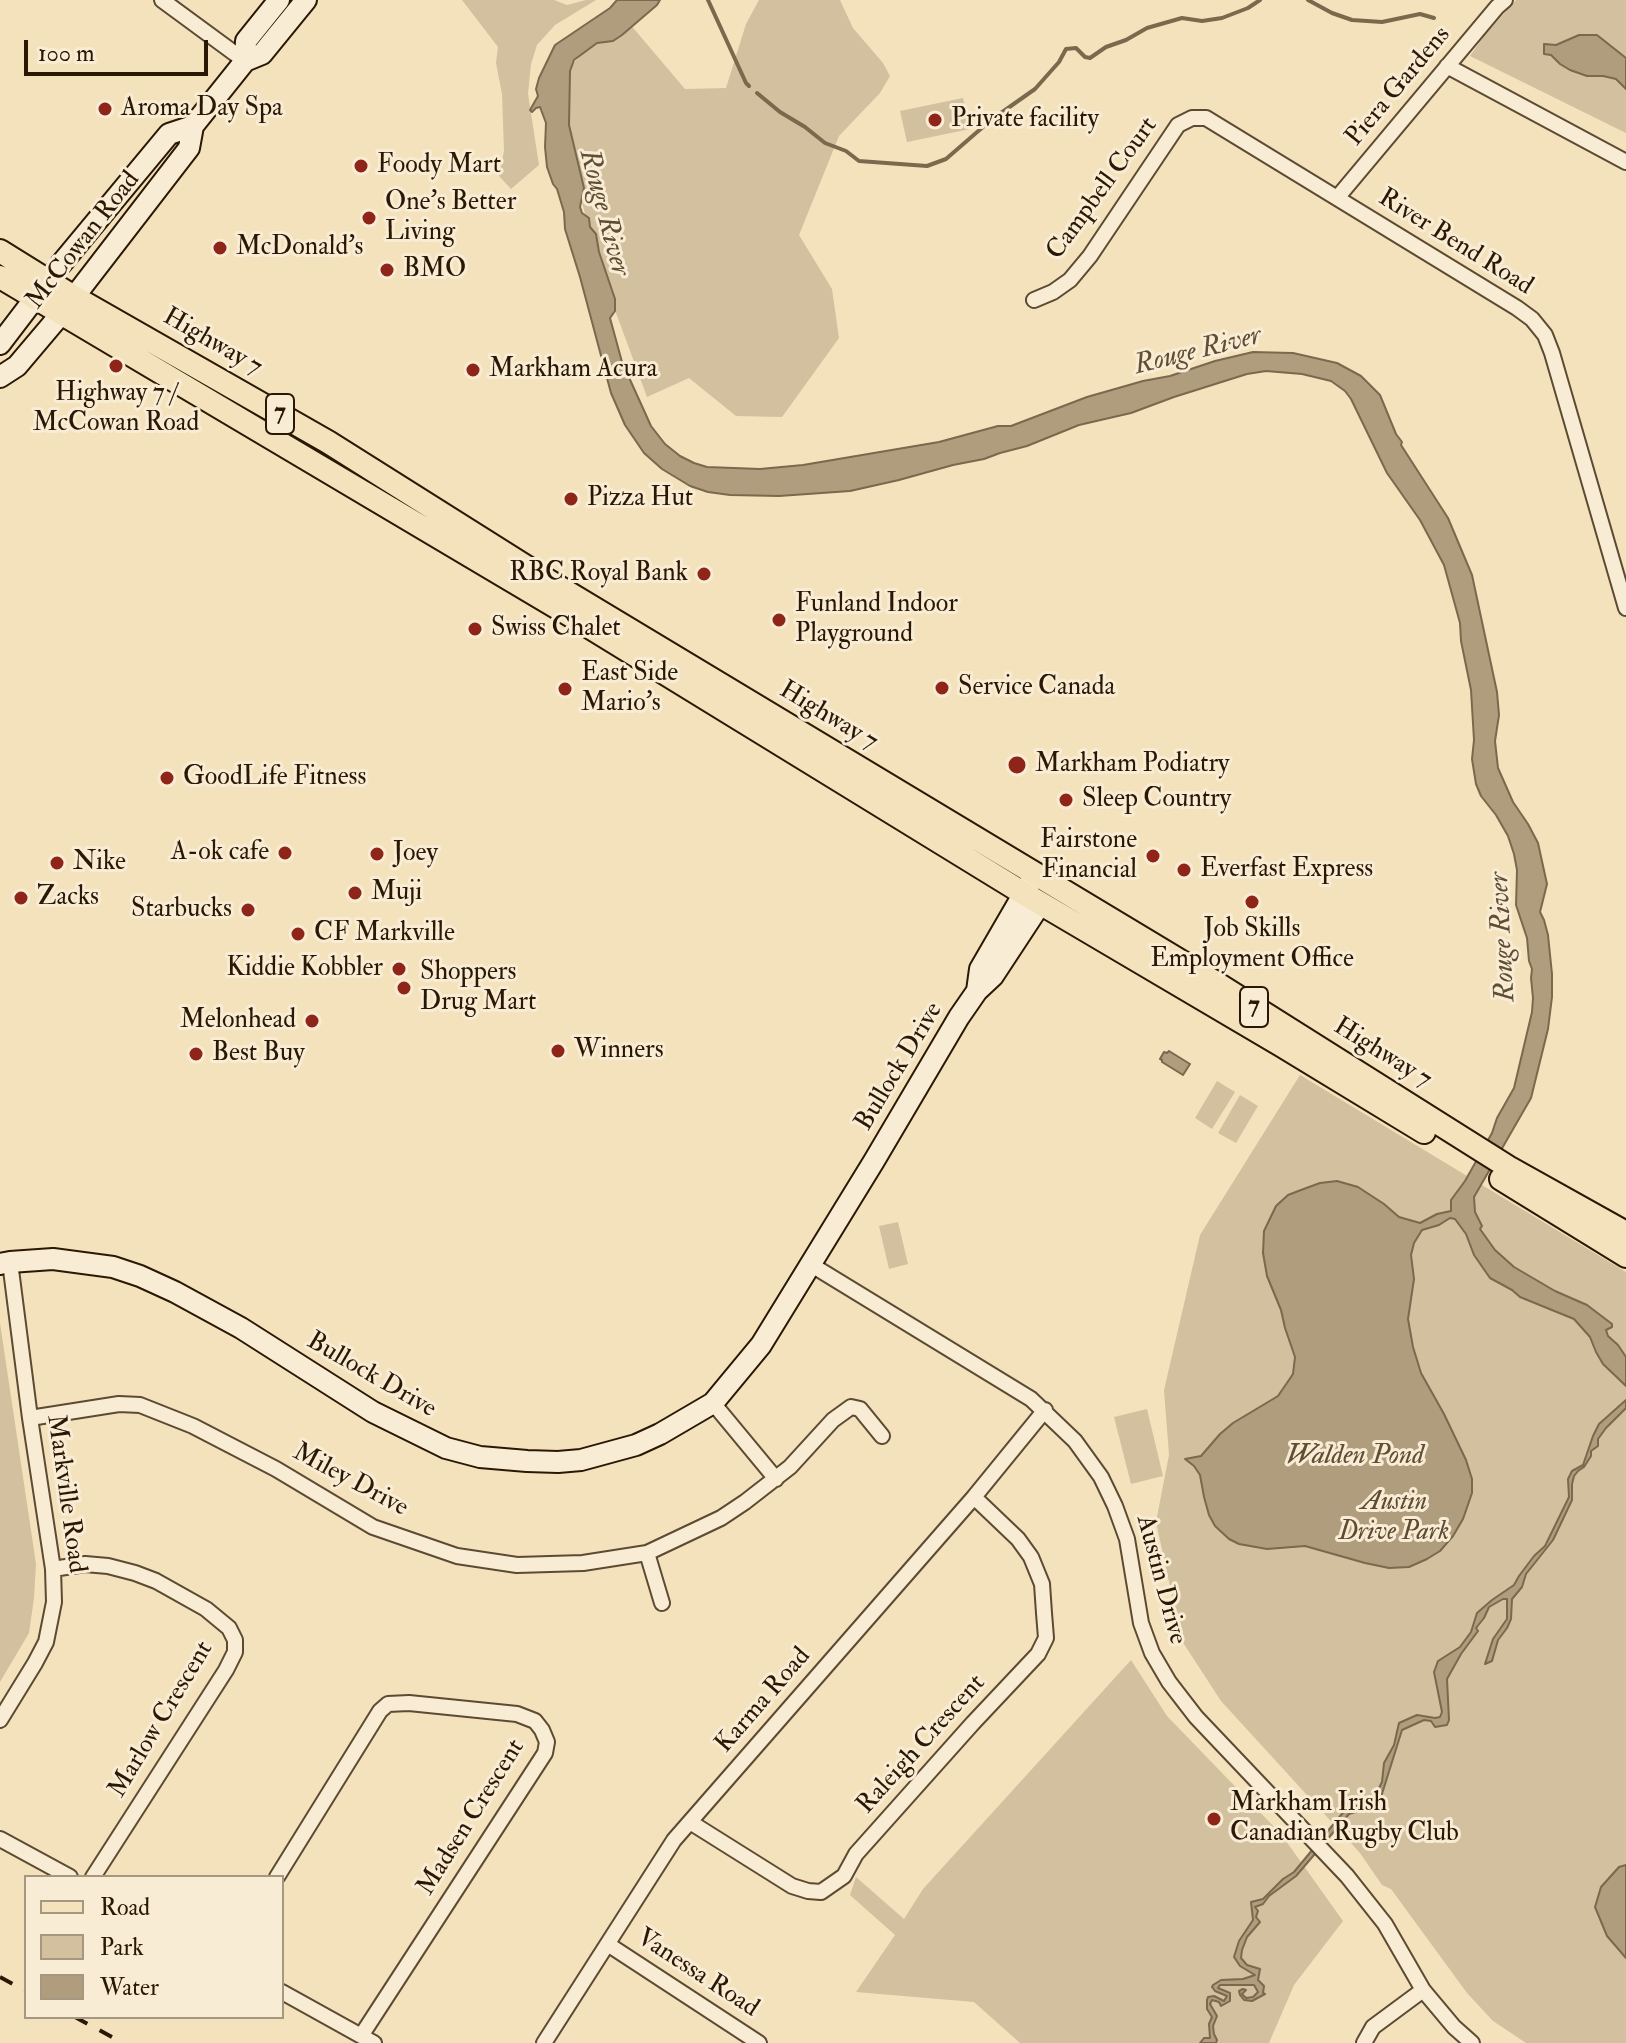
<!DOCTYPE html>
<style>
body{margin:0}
#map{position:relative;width:1626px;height:2043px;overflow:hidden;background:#f4e2bd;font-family:"IM FELL Double Pica",serif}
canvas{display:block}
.legend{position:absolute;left:24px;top:1875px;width:260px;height:144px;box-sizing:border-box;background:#f8ecd4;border:2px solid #a69781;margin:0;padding:10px 14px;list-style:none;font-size:24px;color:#2b1804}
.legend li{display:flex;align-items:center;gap:16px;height:40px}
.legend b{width:40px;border:2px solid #a69781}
.scale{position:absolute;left:24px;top:40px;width:184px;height:36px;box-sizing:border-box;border:4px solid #2b1804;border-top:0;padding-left:10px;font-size:24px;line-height:28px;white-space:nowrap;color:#2b1804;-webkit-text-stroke:6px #f8ecd4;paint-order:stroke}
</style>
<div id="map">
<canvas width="1626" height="2043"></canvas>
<ul class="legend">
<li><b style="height:10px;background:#f4e2bd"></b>Road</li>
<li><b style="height:22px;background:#d2c09e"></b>Park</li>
<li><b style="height:22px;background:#b09d7e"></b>Water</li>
</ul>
<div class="scale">100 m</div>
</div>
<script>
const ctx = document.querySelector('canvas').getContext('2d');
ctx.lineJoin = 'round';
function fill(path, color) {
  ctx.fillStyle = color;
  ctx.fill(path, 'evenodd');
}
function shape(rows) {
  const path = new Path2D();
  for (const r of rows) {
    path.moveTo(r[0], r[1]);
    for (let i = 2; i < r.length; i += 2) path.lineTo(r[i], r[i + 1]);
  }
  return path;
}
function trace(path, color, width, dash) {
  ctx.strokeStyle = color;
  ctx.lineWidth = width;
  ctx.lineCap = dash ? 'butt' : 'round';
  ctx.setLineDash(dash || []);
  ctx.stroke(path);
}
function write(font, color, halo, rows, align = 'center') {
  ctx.font = font + ' "IM FELL Double Pica",serif';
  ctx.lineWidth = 6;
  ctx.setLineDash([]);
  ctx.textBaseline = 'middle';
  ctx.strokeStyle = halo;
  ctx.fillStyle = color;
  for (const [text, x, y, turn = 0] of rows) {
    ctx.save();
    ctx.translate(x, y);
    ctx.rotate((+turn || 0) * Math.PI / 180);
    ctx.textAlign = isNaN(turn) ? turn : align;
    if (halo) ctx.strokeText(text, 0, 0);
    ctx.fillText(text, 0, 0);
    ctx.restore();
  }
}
const green = shape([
 [462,0,554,0,567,5,586,0,596,0,555,25,537,45,531,64,528,94,539,165,511,189,499,176,504,151,502,94,496,63,498,47],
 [759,0,840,0,853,28,883,63,890,76,880,93,839,136,799,235,832,289,839,338,782,417,736,416,689,378,647,397,598,264,581,198,559,76,593,45,629,23,685,89,726,88,746,24],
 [1516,0,1626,0,1626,133,1470,56,1484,36],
 [963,98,970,129,907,142,900,111],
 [1300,1075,1626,1272,1626,2043,1526,2043,1493,2021,1467,1993,1391,1889,1382,1885,1360,1853,1221,1701,1182,1641,1156,1522,1169,1455,1164,1390,1200,1235],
 [1217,1081,1235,1092,1212,1129,1195,1118],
 [1240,1095,1258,1106,1236,1143,1218,1133],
 [898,1222,908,1264,889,1269,879,1226],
 [0,1323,36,1564,34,1598,29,1633,0,1682],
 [1147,1409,1163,1476,1131,1484,1114,1417],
 [1131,1660,1167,1716,1281,1834,1343,1921,1294,1985,1269,2043,1020,2043,974,2002,856,1992,895,1935,850,1895,856,1877,904,1919,923,1889]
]);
const water = shape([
 [617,0,660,0,657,5,622,35,613,41,597,43,574,60,570,71,569,125,584,188,580,207,582,213,589,218,590,227,596,234,599,252,615,299,615,311,610,318,622,362,651,426,665,444,680,456,694,463,707,467,760,469,803,465,939,442,998,426,1011,426,1087,397,1143,381,1170,376,1215,361,1253,352,1293,353,1337,363,1361,376,1380,395,1396,434,1402,442,1401,445,1448,518,1472,575,1497,692,1499,715,1495,741,1498,768,1513,802,1528,824,1538,843,1547,884,1540,912,1544,920,1548,935,1552,974,1552,997,1548,1029,1531,1098,1474,1197,1475,1212,1482,1226,1480,1229,1495,1250,1514,1267,1555,1291,1587,1305,1612,1324,1612,1327,1606,1330,1608,1336,1618,1345,1626,1357,1626,1386,1603,1364,1596,1352,1590,1337,1574,1319,1520,1297,1512,1290,1490,1278,1474,1255,1466,1234,1455,1219,1450,1218,1439,1225,1422,1230,1414,1243,1411,1255,1414,1279,1408,1319,1413,1347,1421,1373,1444,1414,1466,1460,1472,1479,1472,1493,1463,1519,1453,1536,1440,1551,1427,1559,1409,1567,1389,1568,1365,1563,1305,1546,1267,1549,1239,1544,1229,1539,1215,1526,1209,1515,1204,1497,1200,1475,1194,1466,1185,1459,1201,1456,1220,1434,1233,1423,1278,1396,1293,1374,1295,1357,1285,1328,1281,1310,1267,1276,1263,1253,1264,1231,1276,1206,1288,1195,1301,1190,1320,1183,1337,1181,1358,1187,1384,1204,1399,1217,1420,1223,1437,1214,1451,1211,1451,1200,1465,1181,1492,1133,1497,1118,1514,1088,1532,1012,1533,998,1531,978,1532,969,1529,961,1527,938,1516,905,1517,870,1514,854,1508,836,1496,815,1481,796,1476,784,1472,759,1474,740,1471,690,1461,641,1460,623,1444,565,1420,520,1387,473,1351,399,1345,391,1331,381,1302,374,1266,371,1247,374,1174,397,1131,413,1079,425,1027,446,1000,453,984,459,953,465,899,480,850,491,779,496,730,495,708,492,690,486,662,469,644,453,625,425,611,393,580,277,565,229,564,212,557,189,553,184,547,167,545,147,546,123,540,107,536,108,532,112,530,110,538,96,536,89,539,78,555,45,610,8,617,0],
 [1579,35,1597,35,1626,58,1626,89,1616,79,1603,76,1587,76,1570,70,1560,64,1551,55,1544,54,1544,44,1556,45,1579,35],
 [1169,1051,1190,1064,1183,1075,1162,1062,1162,1060,1160,1059,1164,1052,1167,1053,1169,1051],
 [1626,1400,1626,1408,1606,1428,1598,1439,1598,1446,1591,1451,1591,1456,1584,1467,1578,1471,1574,1476,1572,1484,1572,1500,1553,1540,1526,1574,1522,1587,1512,1599,1511,1619,1507,1628,1498,1640,1492,1661,1485,1664,1493,1639,1507,1619,1507,1599,1503,1599,1489,1607,1484,1618,1476,1628,1478,1631,1461,1654,1447,1679,1449,1720,1447,1725,1435,1727,1431,1721,1424,1720,1402,1730,1381,1797,1362,1810,1349,1814,1296,1876,1269,1896,1263,1904,1255,1907,1258,1911,1256,1917,1260,1922,1247,1937,1242,1950,1241,1958,1247,1965,1260,1969,1258,1980,1264,1986,1263,1993,1265,1994,1252,2001,1244,2000,1240,1995,1239,1991,1243,1989,1246,1990,1242,1994,1246,1998,1253,1997,1258,1992,1254,1985,1220,1985,1218,1988,1230,1993,1230,2001,1221,2006,1219,2002,1212,2000,1210,2004,1217,2016,1213,2026,1214,2034,1217,2040,1216,2043,1200,2043,1204,2038,1210,2038,1209,2024,1212,2017,1207,2009,1207,2000,1208,1997,1214,1996,1224,2001,1227,1996,1215,1991,1212,1987,1213,1985,1221,1980,1243,1979,1255,1975,1240,1966,1234,1957,1239,1941,1253,1920,1251,1902,1263,1899,1283,1879,1294,1872,1346,1809,1363,1804,1375,1796,1382,1782,1384,1763,1394,1745,1399,1723,1417,1715,1435,1718,1440,1717,1442,1712,1434,1672,1438,1661,1460,1647,1471,1632,1477,1613,1492,1600,1514,1585,1519,1576,1534,1556,1545,1546,1569,1497,1568,1479,1572,1471,1583,1465,1593,1436,1599,1424,1626,1400],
 [1626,1865,1626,1958,1607,1936,1595,1907,1601,1887,1619,1867,1626,1865]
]);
const stream = shape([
 [708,0,746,83,749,86],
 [1308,0,1332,13,1352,20,1382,22,1420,14,1434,18],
 [757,93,780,112,805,127,825,143,846,151,859,161,927,166,946,159,991,120,1035,89,1059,62,1066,49,1076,48,1085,57,1090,58,1106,47,1126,40,1147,28,1182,18,1202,21,1222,18,1248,8,1260,0]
]);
const street = shape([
 [162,0,245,61],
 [1447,66,1626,162],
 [1337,198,1497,7,1505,0],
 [1034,300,1053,292,1070,280,1090,256,1178,125,1192,118,1206,118,1517,308,1532,319,1545,335,1552,353,1626,608],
 [810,1264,1031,1399,1075,1441,1101,1477,1115,1506,1127,1539,1141,1623,1152,1653,1169,1682,1196,1717,1347,1876,1385,1924,1423,1990,1454,2027,1472,2043],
 [713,1403,776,1479],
 [30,1418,119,1404,140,1405,193,1426,276,1469,373,1527,457,1556,517,1565,583,1563,647,1553,721,1518,745,1502,790,1467,833,1420,851,1407,860,1409,882,1436],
 [647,1553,662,1603],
 [53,1569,85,1564,108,1566,135,1573,156,1581,206,1609,229,1628,235,1640,235,1652,226,1670,93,1877],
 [0,1720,35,1663,46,1642,54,1602,53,1569,30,1418,10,1262],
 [690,1822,792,1886,808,1891,821,1892,844,1876,856,1854,973,1723,1038,1654,1046,1638,1044,1613,1042,1584,1031,1557,1018,1539,974,1497],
 [0,1839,70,1877],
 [277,1877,380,1711,388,1704,409,1703,517,1714,535,1721,542,1730,547,1742,545,1753,361,2036],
 [609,1945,759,2043],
 [282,1992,374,2043],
 [544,2043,674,1840,974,1497,1045,1410],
 [1364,2043,1373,2027,1423,1990]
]);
const secondary = shape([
 [245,61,246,41,279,0],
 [0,344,61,264,169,134,193,126],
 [0,377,17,366,61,314,189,148,193,126,245,61,262,54,306,0],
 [977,991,980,969,1031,881],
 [0,1264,10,1262,53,1259,113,1267,140,1276,175,1292,241,1328,373,1412,446,1448,480,1457,527,1461,558,1462,581,1460,636,1445,660,1434,713,1403,761,1345,874,1161,959,1017,977,991,993,976,1041,903]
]);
const primary = shape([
 [0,251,74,297,328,442,547,580,1200,973,1508,1167,1626,1233],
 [0,277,570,615,1023,893,1281,1045,1424,1132],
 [1501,1179,1626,1256]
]);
const rail = shape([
 [0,1977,26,1991],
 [75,2017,123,2043]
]);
const markers = [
 [105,109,8,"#8f2418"],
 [935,120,8,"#8f2418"],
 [361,166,8,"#8f2418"],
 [369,218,8,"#8f2418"],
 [220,248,8,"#8f2418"],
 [387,270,8,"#8f2418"],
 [116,366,8,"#8f2418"],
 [473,370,8,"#8f2418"],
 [571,499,8,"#8f2418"],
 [704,574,8,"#8f2418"],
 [779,620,8,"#8f2418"],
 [475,629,8,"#8f2418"],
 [942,688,8,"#8f2418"],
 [565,689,8,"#8f2418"],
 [1017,765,10,"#8f2418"],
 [167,778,8,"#8f2418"],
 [1066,800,8,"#8f2418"],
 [285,853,8,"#8f2418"],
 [377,854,8,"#8f2418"],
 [1153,856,8,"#8f2418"],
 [57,863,8,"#8f2418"],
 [1184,870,8,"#8f2418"],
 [355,893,8,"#8f2418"],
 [21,898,8,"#8f2418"],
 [1252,902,8,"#8f2418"],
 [248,910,8,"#8f2418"],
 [298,934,8,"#8f2418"],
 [399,969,8,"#8f2418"],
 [404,988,8,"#8f2418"],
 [312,1021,8,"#8f2418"],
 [558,1051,8,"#8f2418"],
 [196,1054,8,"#8f2418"],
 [1214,1819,8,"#8f2418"]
];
const shields = [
 [280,414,28],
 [1254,1007,28]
];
const shieldNames = [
 ["7",280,414],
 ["7",1254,1007]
];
const streetNames = [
 ["Piera Gardens",1399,87,-50],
 ["Campbell Court",1103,189,-54],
 ["McCowan Road",84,241,-52],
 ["River Bend Road",1455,243,32],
 ["Highway 7",212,343,30],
 ["Highway 7",828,717,31],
 ["Highway 7",1382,1054,32],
 ["Bullock Drive",900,1067,-59],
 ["Bullock Drive",371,1376,30],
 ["Miley Drive",350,1481,28],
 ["Markville Road",65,1494,82],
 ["Austin Drive",1160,1580,75],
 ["Karma Road",764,1701,-49],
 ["Marlow Crescent",162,1720,-59],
 ["Raleigh Crescent",922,1745,-48],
 ["Madsen Crescent",472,1818,-58],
 ["Vanessa Road",697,1974,33]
];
const poiNames = [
 ["Aroma Day Spa",121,109],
 ["Private facility",951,120],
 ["Foody Mart",377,166],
 ["One's Better",385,203],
 ["Living",385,233],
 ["McDonald's",236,248],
 ["BMO",403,270],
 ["Markham Acura",489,370],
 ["Highway 7 /",116,394,"center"],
 ["McCowan Road",116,424,"center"],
 ["Pizza Hut",587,499],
 ["RBC Royal Bank",688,574,"right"],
 ["Funland Indoor",795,605],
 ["Playground",795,635],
 ["Swiss Chalet",491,629],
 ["East Side",581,674],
 ["Mario's",581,704],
 ["Service Canada",958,688],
 ["Markham Podiatry",1035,765],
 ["GoodLife Fitness",183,778],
 ["Sleep Country",1082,800],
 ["Fairstone",1137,841,"right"],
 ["Financial",1137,871,"right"],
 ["A-ok cafe",269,853,"right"],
 ["Joey",393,854],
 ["Nike",73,863],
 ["Everfast Express",1200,870],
 ["Muji",371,893],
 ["Zacks",37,898],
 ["Starbucks",232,910,"right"],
 ["Job Skills",1252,930,"center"],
 ["Employment Office",1252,960,"center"],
 ["CF Markville",314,934],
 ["Kiddie Kobbler",383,969,"right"],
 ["Shoppers",420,973],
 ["Drug Mart",420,1003],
 ["Melonhead",296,1021,"right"],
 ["Winners",574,1051],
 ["Best Buy",212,1054],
 ["Markham Irish",1230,1804],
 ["Canadian Rugby Club",1230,1834]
];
const parkNames = [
 ["Austin",1394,1503],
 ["Drive Park",1394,1533]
];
const waterNames = [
 ["Rouge River",603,213,75],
 ["Rouge River",1198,352,-14],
 ["Rouge River",1504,937,-93],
 ["Walden Pond",1355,1457]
];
fill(green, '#d2c09e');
fill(water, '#b09d7e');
trace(water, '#7b684d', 2);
trace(stream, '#7b684d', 4);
trace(street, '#5d4a32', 18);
trace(secondary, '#2b1804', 24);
trace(primary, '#2b1804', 26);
trace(street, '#f8ecd4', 14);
trace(secondary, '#f8ecd4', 20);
trace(primary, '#f4e2bd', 22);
trace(rail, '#2b1804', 4, [14, 14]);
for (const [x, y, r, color] of markers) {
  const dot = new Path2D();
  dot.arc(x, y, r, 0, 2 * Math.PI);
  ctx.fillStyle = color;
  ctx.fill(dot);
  trace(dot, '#f8ecd4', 3);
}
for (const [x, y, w] of shields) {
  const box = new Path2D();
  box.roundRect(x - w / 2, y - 20, w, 40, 6);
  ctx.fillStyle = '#f8ecd4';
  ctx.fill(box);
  trace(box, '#2b1804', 2);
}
write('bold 24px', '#2b1804', null, shieldNames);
write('26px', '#2b1804', '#f8ecd4', streetNames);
write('26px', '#2b1804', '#f8ecd4', poiNames, 'left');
write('italic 26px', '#5d4a32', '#f8ecd4', parkNames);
write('italic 28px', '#604d35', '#f8ecd4', waterNames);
</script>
